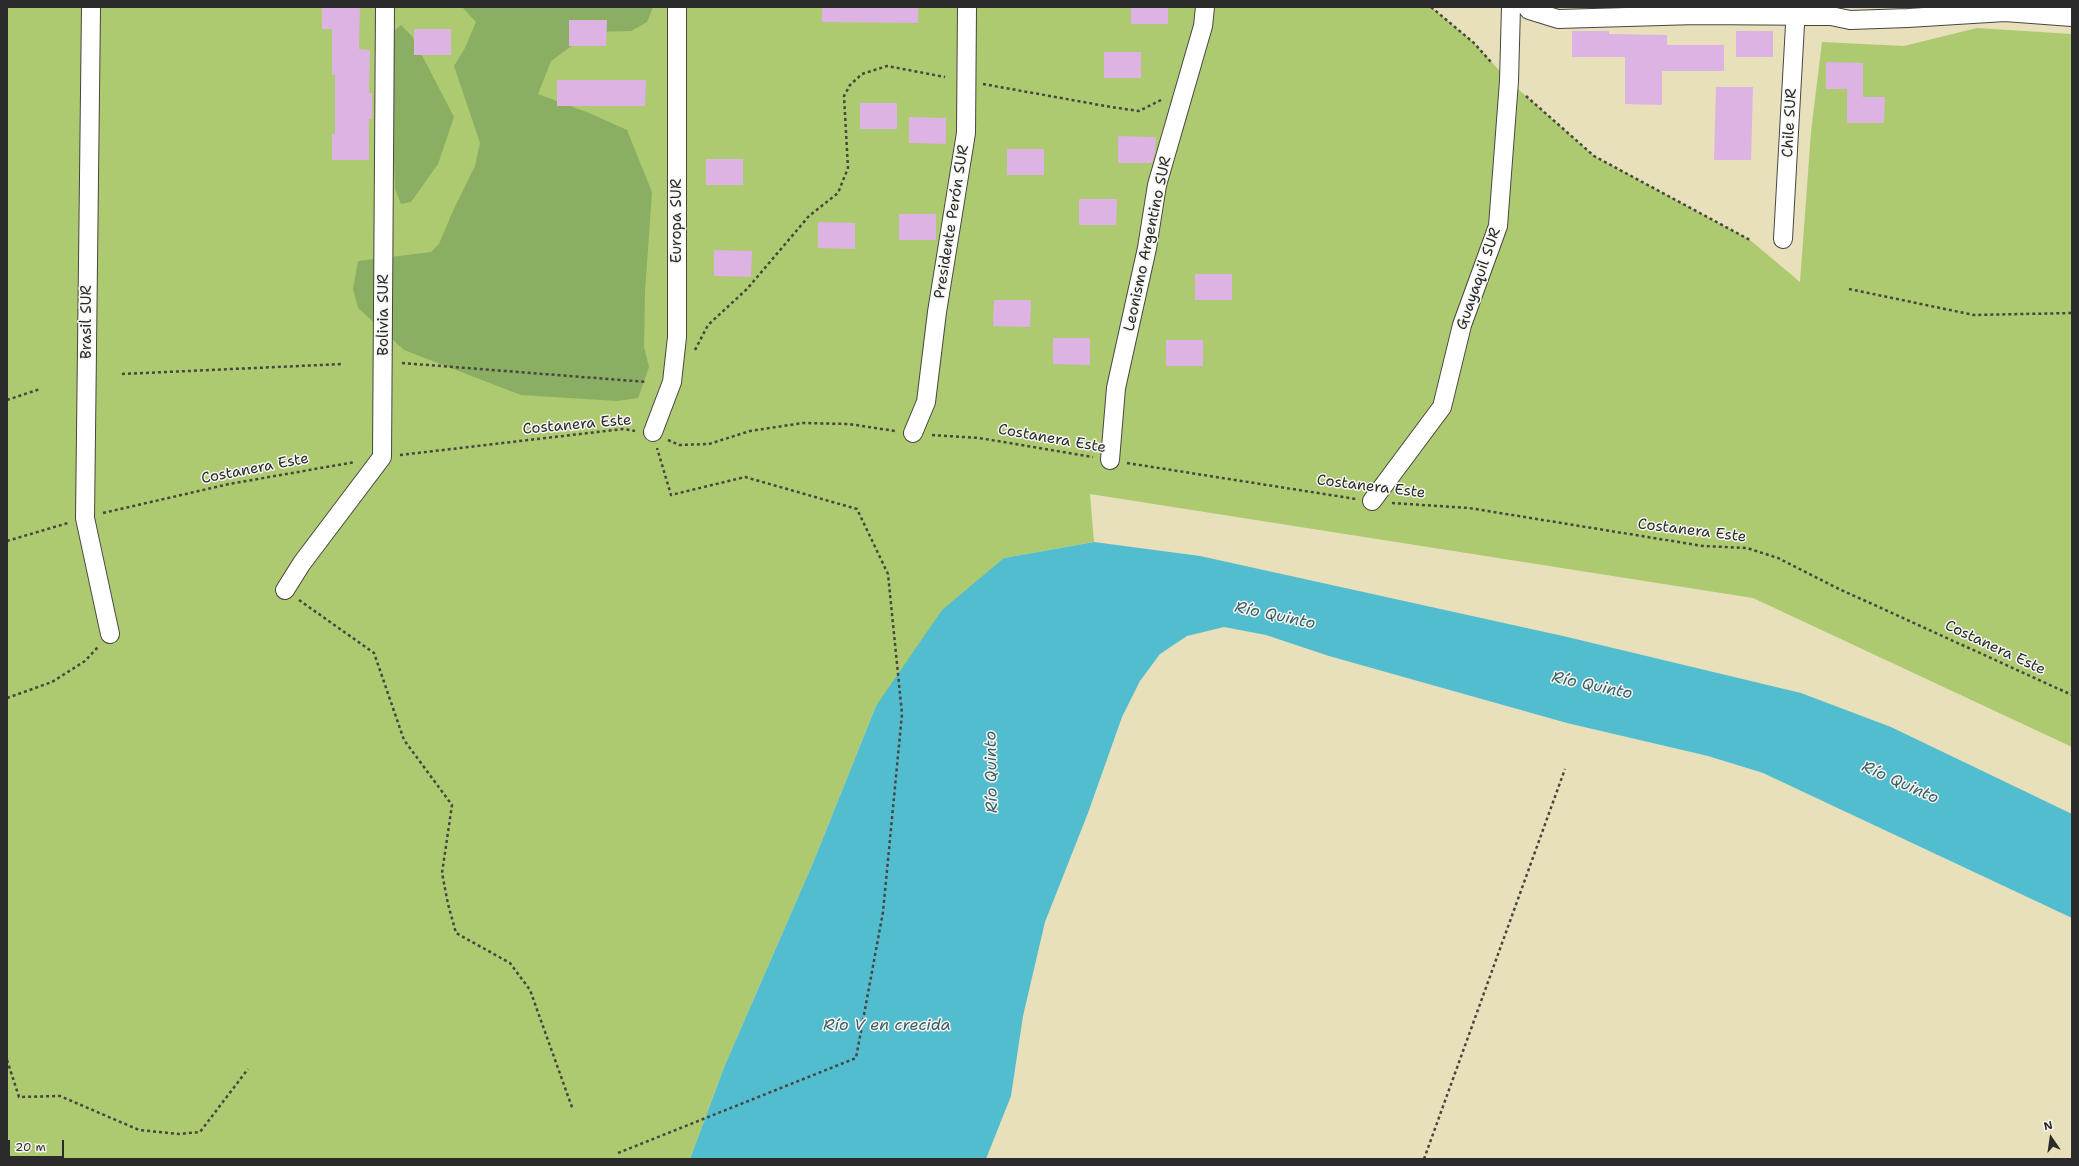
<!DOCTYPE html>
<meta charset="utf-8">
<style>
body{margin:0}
#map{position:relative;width:2079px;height:1166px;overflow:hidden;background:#e7e0bb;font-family:"Shantell Sans",sans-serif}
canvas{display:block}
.frame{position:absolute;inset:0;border:8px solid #2b2b2b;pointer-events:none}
.north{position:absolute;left:2031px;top:1118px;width:40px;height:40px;-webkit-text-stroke:3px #f6f6f2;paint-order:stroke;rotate:347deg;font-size:11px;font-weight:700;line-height:16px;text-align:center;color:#2b2b2b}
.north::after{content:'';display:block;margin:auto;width:14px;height:18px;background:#2b2b2b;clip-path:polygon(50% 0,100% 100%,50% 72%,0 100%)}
.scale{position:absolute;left:8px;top:1140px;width:56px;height:18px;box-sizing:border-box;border:2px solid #2b2b2b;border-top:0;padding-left:5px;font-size:12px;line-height:14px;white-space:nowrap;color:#2b2b2b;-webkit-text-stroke:3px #f6f6f2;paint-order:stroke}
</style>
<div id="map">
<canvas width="2079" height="1166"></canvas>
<div class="frame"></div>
<div class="north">N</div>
<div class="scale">20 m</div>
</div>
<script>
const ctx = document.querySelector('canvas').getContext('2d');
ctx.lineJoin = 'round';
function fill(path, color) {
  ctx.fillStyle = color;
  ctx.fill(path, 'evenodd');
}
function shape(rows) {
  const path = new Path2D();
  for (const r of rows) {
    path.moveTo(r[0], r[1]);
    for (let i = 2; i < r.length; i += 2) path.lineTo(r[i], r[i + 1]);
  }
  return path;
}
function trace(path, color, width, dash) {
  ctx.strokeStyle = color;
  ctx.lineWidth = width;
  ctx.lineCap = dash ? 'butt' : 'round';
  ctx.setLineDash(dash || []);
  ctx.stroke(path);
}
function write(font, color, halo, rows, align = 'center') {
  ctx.font = font + ' "Shantell Sans",sans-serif';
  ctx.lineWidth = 3;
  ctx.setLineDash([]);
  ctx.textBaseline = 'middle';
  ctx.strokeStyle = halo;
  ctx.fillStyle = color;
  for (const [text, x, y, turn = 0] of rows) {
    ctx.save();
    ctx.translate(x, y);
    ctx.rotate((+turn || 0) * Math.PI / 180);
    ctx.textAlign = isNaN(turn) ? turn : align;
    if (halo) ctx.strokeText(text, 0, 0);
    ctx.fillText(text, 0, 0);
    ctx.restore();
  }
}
const green = shape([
 [7,7,1431,7,1474,43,1509,81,1594,156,1750,240,1800,282,1811,132,1822,42,1904,46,1977,28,2072,34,2072,747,1753,598,1090,494,1094,542,1004,558,876,706,813,863,725,1065,690,1159,7,1159]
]);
const forest = shape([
 [462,7,653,7,647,22,631,31,591,32,551,61,538,94,589,113,627,130,652,192,645,292,644,347,649,367,638,398,617,401,521,395,404,350,358,308,353,289,358,261,431,252,439,244,452,213,475,166,480,143,454,66,465,48,476,22],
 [401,25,412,36,454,117,438,164,411,202,401,204,395,189,391,59,394,31]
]);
const water = shape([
 [1094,542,1200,556,1563,636,1801,693,1891,727,2072,814,2072,918,1763,773,1708,756,1567,723,1329,656,1266,635,1224,627,1187,636,1160,654,1140,681,1122,717,1088,813,1045,922,1023,1016,1011,1096,986,1159,690,1159,725,1065,813,863,876,706,942,610,1004,558]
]);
const building = shape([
 [322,7,360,7,359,49,370,50,369,93,372,93,372,119,369,119,369,160,332,160,332,134,335,134,335,75,332,75,332,29,322,29],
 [822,7,918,7,918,23,822,22],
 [1131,7,1168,7,1168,24,1131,24],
 [569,20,607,20,606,46,569,46],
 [414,29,451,29,451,55,414,55],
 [1572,31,1609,31,1609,34,1667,35,1667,45,1724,45,1724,71,1662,71,1662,105,1625,104,1625,57,1572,57],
 [1736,31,1773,31,1773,57,1736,57],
 [1104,52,1141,52,1141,78,1104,78],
 [1826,62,1863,63,1863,97,1885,97,1884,123,1847,123,1847,89,1826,89],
 [557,80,646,80,645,106,557,106],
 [1716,87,1753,87,1751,160,1714,160],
 [860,103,897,103,897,129,860,129],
 [909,117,946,118,946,144,909,143],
 [1118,136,1156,137,1155,152,1152,163,1118,163],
 [1007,149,1044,149,1044,175,1007,175],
 [706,159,743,159,743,185,706,185],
 [1079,199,1117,199,1116,225,1079,225],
 [899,214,936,214,936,240,899,240],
 [818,222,855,223,855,249,818,248],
 [714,250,752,251,751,277,714,276],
 [1195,274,1232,274,1232,300,1195,300],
 [994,300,1031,300,1030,327,993,326],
 [1053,338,1090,338,1090,365,1053,364],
 [1166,340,1203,340,1203,366,1166,366]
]);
const path = shape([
 [1431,7,1474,43,1491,62],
 [983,84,1111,107,1139,111,1161,100],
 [1526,96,1594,156,1750,240],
 [1849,289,1974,315,2072,313],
 [695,350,708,325,747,289,809,216,838,193,848,168,844,96,850,85,862,74,887,66,945,77],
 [402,363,647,382],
 [122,374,343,364],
 [7,400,40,389],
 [932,435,979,438,1093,457],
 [668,440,679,445,709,444,750,431,803,423,849,424,895,431],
 [400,455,623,429,635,431],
 [1127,463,1356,499],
 [1392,503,1469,508,1703,546,1747,548,1778,558,1837,588,2072,695],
 [103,513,229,484,355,462],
 [7,541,68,523],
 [299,600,374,653,404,740,452,805,442,873,448,904,456,933,510,963,530,990,573,1110],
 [7,698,52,682,85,661,98,647],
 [7,1060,19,1097,60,1096,139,1130,179,1134,200,1132,248,1069],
 [618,1153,856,1058,883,912,902,714,888,574,857,509,745,477,671,495,657,448],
 [1424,1159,1565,769]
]);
const minor = shape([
 [91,7,85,518,110,634],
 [1527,7,1529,10,1558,19,1696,15,1831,16,1850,20,1908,18,2005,12,2072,17],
 [1783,239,1796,7],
 [653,432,672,382,677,337,677,7],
 [913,433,926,402,937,312,966,133,967,7],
 [1110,460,1116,388,1147,248,1157,185,1203,26,1205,7],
 [1372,501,1442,407,1462,325,1498,226,1509,81,1511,7],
 [285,590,302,563,382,457,385,7]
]);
const streetNames = [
 ["Chile SUR",1790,123,-87],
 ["Europa SUR",677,221,-90],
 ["Presidente Perón SUR",952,222,-81],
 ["Leonismo Argentino SUR",1148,244,-78],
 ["Guayaquil SUR",1479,279,-71],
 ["Bolivia SUR",384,315,-90],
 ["Brasil SUR",87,322,-90],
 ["Costanera Este",577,425,-5],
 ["Costanera Este",1052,439,10],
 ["Costanera Este",255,469,-11],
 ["Costanera Este",1371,487,7],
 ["Costanera Este",1692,531,7],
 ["Costanera Este",1995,648,25]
];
const waterNames = [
 ["Río Quinto",1275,616,12],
 ["Río Quinto",1592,686,12],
 ["Río Quinto",992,772,-91],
 ["Río Quinto",1900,783,24],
 ["Río V en crecida",887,1026]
];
fill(green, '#adca70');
fill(forest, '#8aae62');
fill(water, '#53bdd0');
fill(building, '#dcb3e2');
trace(minor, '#474641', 20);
trace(path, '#474641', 2.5, [3, 3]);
trace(minor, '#fff', 18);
write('15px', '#2b2b2b', '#f6f6f2', streetNames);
write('italic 16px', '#395e65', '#f6f6f2', waterNames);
</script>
